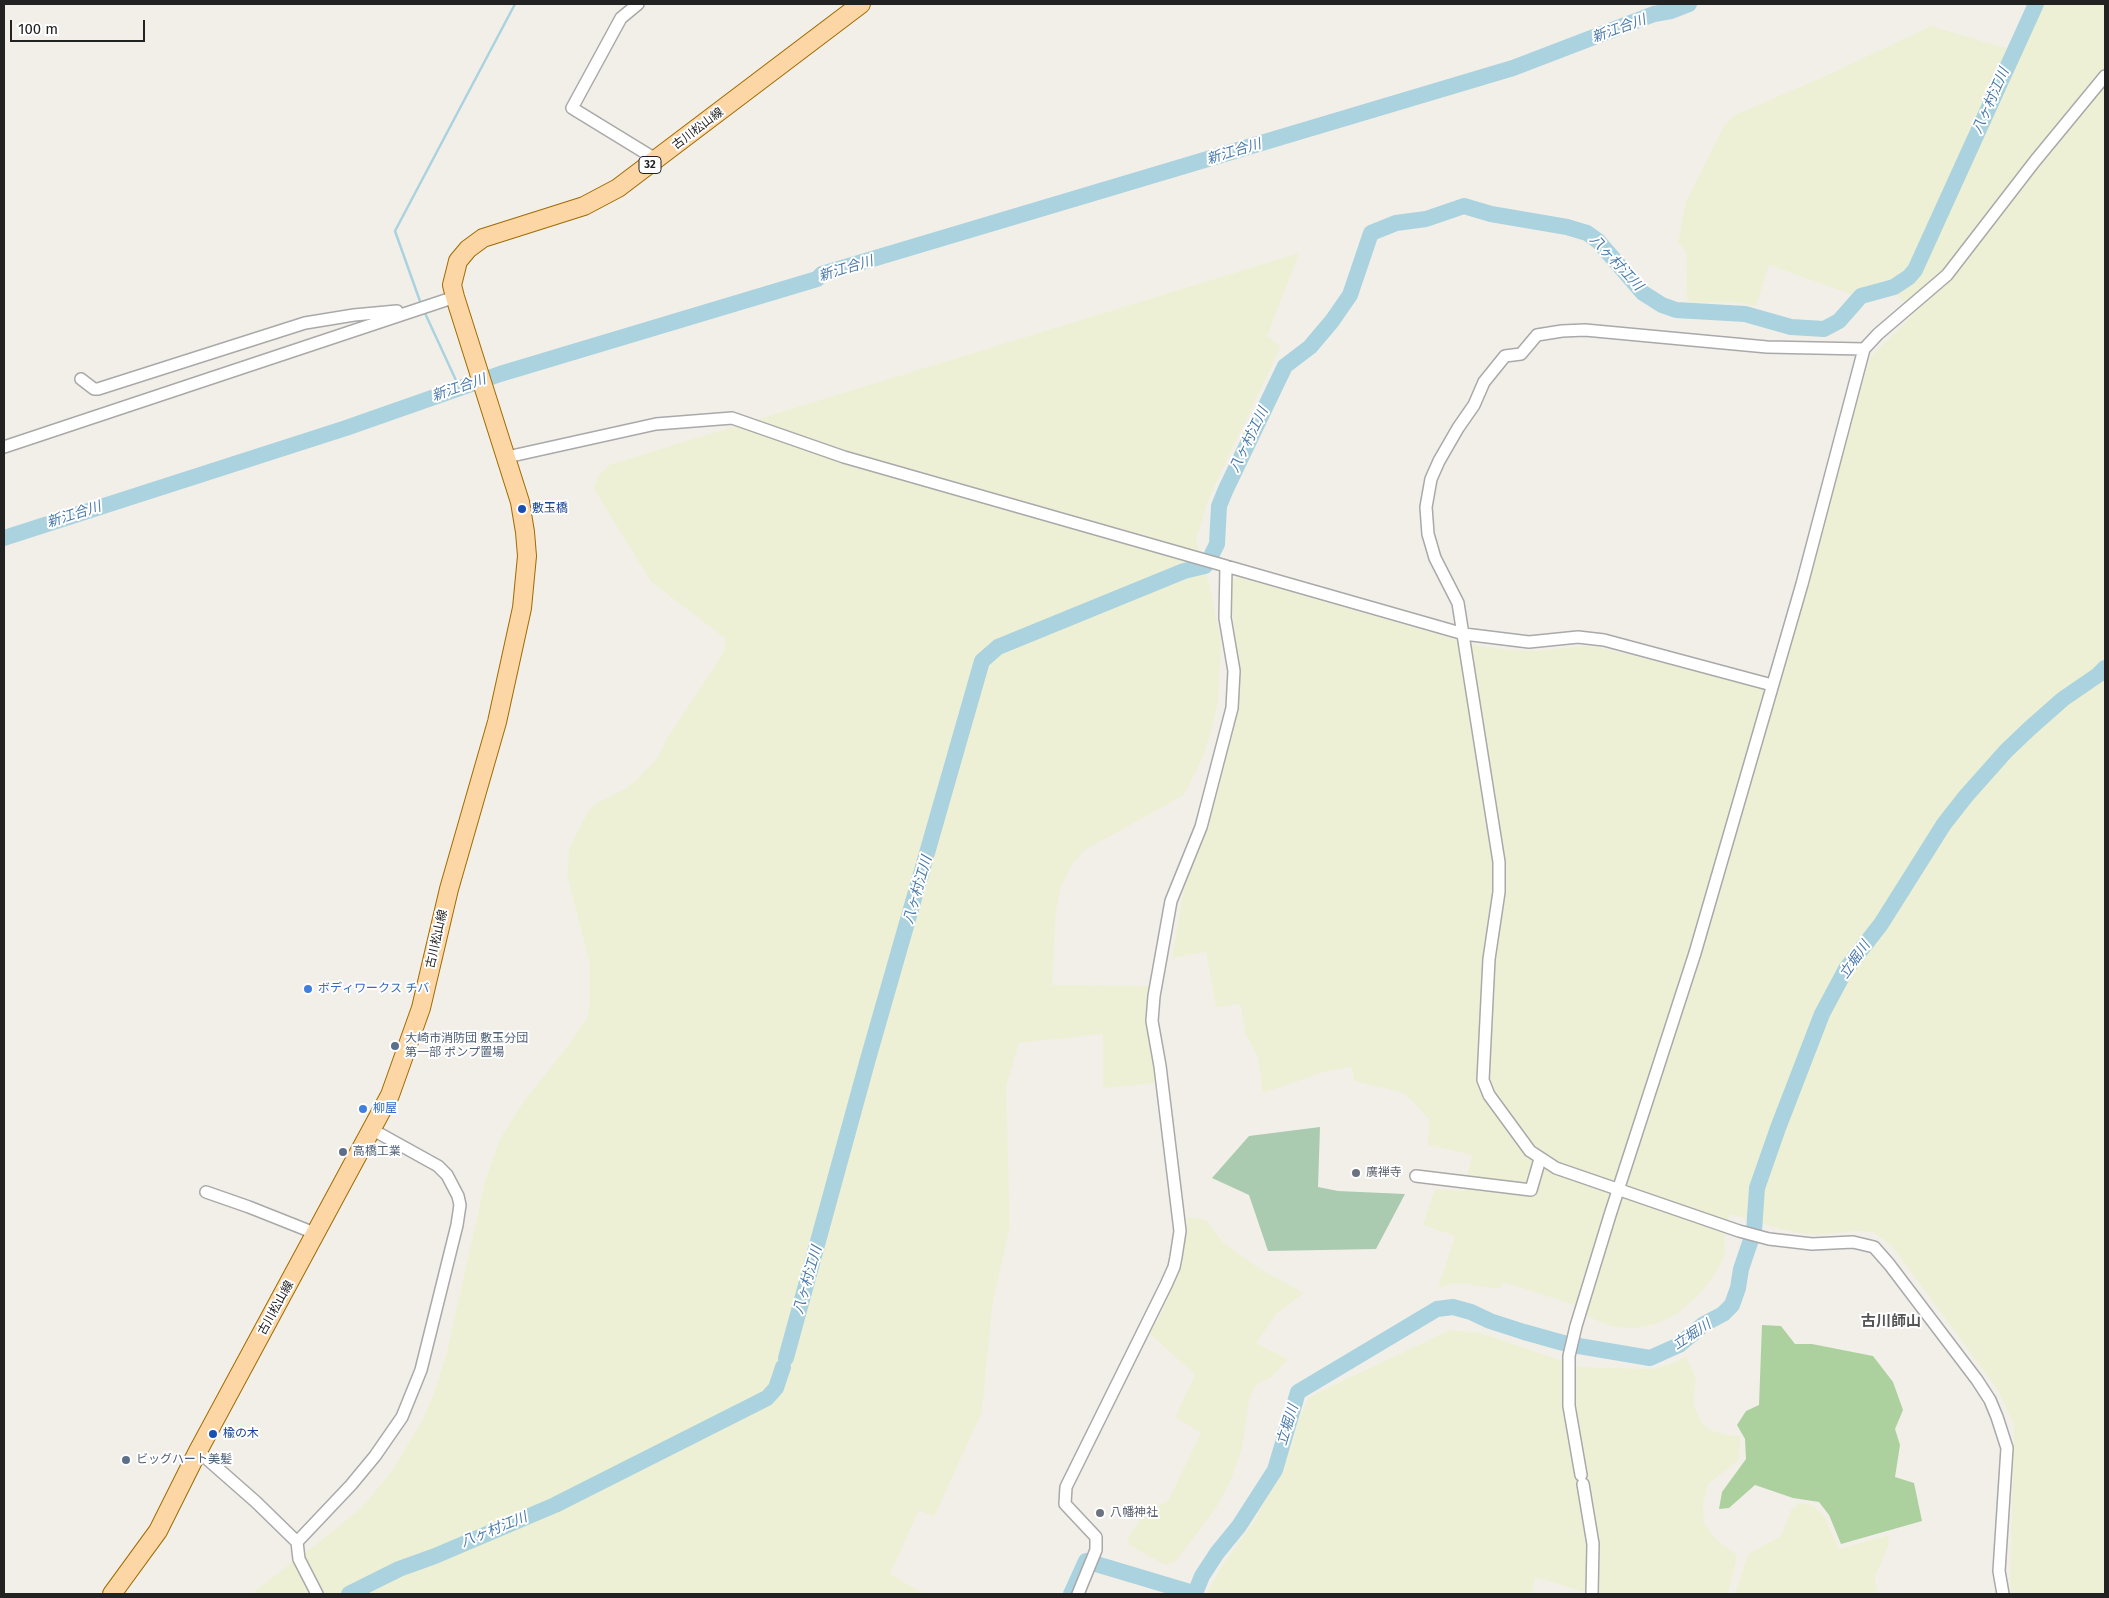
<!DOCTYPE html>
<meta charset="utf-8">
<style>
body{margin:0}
#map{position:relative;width:2109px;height:1598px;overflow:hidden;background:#f2efe9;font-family:"Fira Sans",sans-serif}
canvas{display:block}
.frame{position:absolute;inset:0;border:5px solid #222;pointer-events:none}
.scale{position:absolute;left:10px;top:20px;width:135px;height:22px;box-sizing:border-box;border:2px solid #222;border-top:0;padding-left:6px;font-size:15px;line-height:18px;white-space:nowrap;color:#222;-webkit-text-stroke:4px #fff;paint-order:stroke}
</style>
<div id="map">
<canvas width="2109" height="1598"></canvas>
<div class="frame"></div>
<div class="scale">100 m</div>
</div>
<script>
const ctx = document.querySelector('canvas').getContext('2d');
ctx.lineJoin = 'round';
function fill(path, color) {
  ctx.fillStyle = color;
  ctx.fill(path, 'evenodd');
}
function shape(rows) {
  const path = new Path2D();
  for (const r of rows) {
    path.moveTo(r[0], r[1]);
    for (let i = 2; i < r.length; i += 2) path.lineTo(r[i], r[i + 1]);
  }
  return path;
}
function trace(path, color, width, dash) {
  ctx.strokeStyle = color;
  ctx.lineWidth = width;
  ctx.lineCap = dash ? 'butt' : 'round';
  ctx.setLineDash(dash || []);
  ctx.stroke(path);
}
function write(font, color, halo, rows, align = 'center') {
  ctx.font = font + ' "Fira Sans","Noto Sans JP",sans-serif';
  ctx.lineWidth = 4;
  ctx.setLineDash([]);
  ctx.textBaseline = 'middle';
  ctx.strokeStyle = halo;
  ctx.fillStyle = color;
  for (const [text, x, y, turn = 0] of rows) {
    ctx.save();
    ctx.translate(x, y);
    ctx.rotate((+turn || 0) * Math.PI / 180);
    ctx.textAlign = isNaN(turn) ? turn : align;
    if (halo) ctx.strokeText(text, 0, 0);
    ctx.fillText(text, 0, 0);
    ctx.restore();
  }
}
const farmland = shape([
 [2041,4,2105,4,2105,1594,2012,1594,2010,1586,2014,1425,1998,1390,1892,1246,1873,1232,1857,1231,1816,1235,1800,1233,1781,1229,1730,1214,1724,1236,1725,1255,1714,1276,1698,1296,1678,1313,1656,1324,1636,1328,1613,1327,1586,1316,1572,1304,1503,1282,1500,1289,1467,1284,1451,1284,1438,1288,1455,1236,1423,1225,1435,1189,1464,1191,1472,1155,1428,1145,1429,1119,1404,1093,1354,1081,1352,1068,1350,1067,1324,1072,1263,1093,1258,1057,1246,1035,1240,1004,1216,1007,1206,952,1172,958,1196,820,1202,798,1218,759,1237,664,1231,592,1232,580,1238,577,1475,645,1509,650,1536,651,1584,646,1598,647,1774,691,1870,357,1914,314,1884,280,1853,295,1769,265,1756,306,1733,302,1692,303,1688,300,1686,288,1687,254,1678,242,1686,202,1724,126,1733,116,1830,74,1931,26,2020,52],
 [1299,253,1267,336,1281,346,1209,498,1196,541,1209,583,1221,641,1218,702,1211,732,1203,757,1184,795,1085,850,1071,866,1061,887,1056,911,1052,985,1151,986,1147,1030,1159,1083,1103,1088,1103,1034,1019,1043,1006,1087,1010,1225,992,1307,982,1412,934,1517,919,1510,890,1574,925,1594,251,1594,324,1538,361,1508,392,1471,424,1417,434,1393,446,1356,485,1182,500,1139,524,1101,570,1043,588,1016,590,1000,590,964,567,875,569,851,576,834,590,809,599,802,625,789,638,779,659,756,666,740,724,652,725,638,651,582,594,489,598,476,609,465],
 [1187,1217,1206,1220,1224,1243,1260,1269,1304,1293,1277,1313,1256,1343,1288,1359,1272,1377,1259,1383,1253,1390,1249,1401,1242,1448,1231,1480,1215,1510,1175,1562,1165,1565,1129,1545,1128,1538,1136,1525,1151,1508,1168,1501,1201,1433,1175,1417,1195,1375,1149,1333,1160,1316,1183,1261],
 [1450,1330,1481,1333,1580,1367,1651,1369,1672,1364,1686,1356,1696,1378,1693,1404,1701,1421,1708,1429,1726,1435,1740,1436,1739,1460,1708,1484,1703,1503,1704,1523,1718,1541,1737,1555,1728,1594,1592,1594,1535,1577,1532,1594,1206,1594,1224,1563,1253,1523,1276,1480,1290,1450,1299,1419,1309,1397],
 [1800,1503,1812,1505,1825,1517,1839,1549,1889,1535,1888,1547,1875,1577,1878,1594,1735,1594,1748,1554,1781,1536,1791,1510]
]);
const forest = shape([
 [1762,1325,1781,1326,1795,1344,1812,1344,1873,1356,1893,1382,1903,1410,1895,1429,1900,1445,1895,1477,1914,1483,1922,1521,1841,1544,1829,1515,1819,1502,1793,1498,1755,1485,1729,1508,1719,1509,1722,1492,1746,1459,1745,1439,1737,1425,1746,1411,1759,1405]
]);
const cemetery = shape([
 [1320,1127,1318,1187,1338,1191,1405,1194,1376,1249,1268,1251,1249,1195,1212,1178,1249,1136]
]);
const stream = shape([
 [421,304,395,231,515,4],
 [424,311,460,389],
 [1193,1593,1193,1594]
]);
const river = shape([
 [4,538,346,428,500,374,817,279,822,274,1513,68,1654,14,1671,11,1689,4],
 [1212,554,1217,544,1219,506,1226,489,1285,366,1310,347,1332,321,1350,295,1371,233,1396,223,1426,219,1464,206,1491,214,1567,227,1587,233,1598,241,1643,293,1662,305,1676,310,1745,314,1791,327,1824,329,1839,321,1861,296,1894,287,1909,277,1915,270,2036,4],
 [786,1358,868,1059,982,661,998,647,1184,571,1205,566,1208,562],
 [349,1594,399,1569,435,1556,555,1505,767,1398,776,1388,783,1367],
 [1071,1594,1086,1561,1193,1593,1196,1591,1202,1576,1217,1553,1239,1526,1275,1470,1298,1392,1437,1309,1453,1307,1471,1312,1490,1321,1524,1332,1567,1344,1650,1358,1679,1345,1704,1324,1723,1314,1732,1305,1738,1288,1741,1269,1754,1231,1757,1188,1778,1128,1822,1014,1846,969,1881,924,1944,824,1966,796,2006,751,2029,729,2063,699,2098,675,2105,668]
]);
const minor = shape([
 [638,4,621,18,572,108,657,160],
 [1864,349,1767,347,1585,330,1562,331,1537,335,1521,354,1505,356,1484,382,1474,405,1458,428,1439,461,1431,479,1426,507,1428,534,1435,558,1458,603,1499,862,1499,892,1489,959,1483,1080,1489,1095,1530,1151,1556,1168,1739,1231,1769,1239,1812,1244,1853,1242,1874,1247,1889,1264,1977,1380,1990,1400,1997,1417,2007,1448,1999,1571,2003,1594],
 [81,379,94,389,98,389,305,323,354,315,397,311],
 [4,447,455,297],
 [507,457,656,424,732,418,844,457,1464,634,1529,642,1578,637,1604,640,1772,685],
 [1416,1176,1531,1190,1540,1159],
 [206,1192,249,1207,317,1234],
 [198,1451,256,1502,297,1542,299,1559,317,1594],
 [1581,1475,1569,1406,1569,1356,1576,1326,1610,1215,1695,953,1802,584,1864,349,1878,334,1947,275,2035,161,2105,76],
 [1583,1484,1593,1544,1592,1594],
 [297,1542,351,1485,375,1456,402,1417,421,1370,457,1225,460,1205,458,1196,447,1175,438,1166,373,1130],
 [1078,1594,1096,1550,1096,1537,1065,1504,1066,1487,1166,1285,1174,1267,1176,1257,1180,1231,1160,1066,1152,1021,1154,996,1171,901,1201,827,1232,708,1234,671,1225,618,1226,566]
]);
const primary = shape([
 [112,1594,158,1531,198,1451,390,1095,421,1008,449,889,497,722,522,608,527,556,525,532,520,502,455,297,452,285,458,261,468,249,483,238,584,206,618,188,861,4]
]);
const markers = [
 [522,509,5,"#1a4fb4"],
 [308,989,5,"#3f7fe0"],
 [395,1046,5,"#5c6f8a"],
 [363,1109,5,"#3f7fe0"],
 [343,1152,5,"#5c6f8a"],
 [1356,1173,5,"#6b7280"],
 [213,1434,5,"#1a4fb4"],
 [126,1460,5,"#5c6f8a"],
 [1100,1513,5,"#6b7280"]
];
const shields = [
 [650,165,22]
];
const shieldNames = [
 ["32",650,165]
];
const streetNames = [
 ["古川松山線",698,129,-37],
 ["古川松山線",437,939,-77],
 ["古川松山線",276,1308,-61]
];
const transitNames = [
 ["敷玉橋",532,509],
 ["楡の木",223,1434]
];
const shopNames = [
 ["ボディワークス チバ",318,989],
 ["柳屋",373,1109]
];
const serviceNames = [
 ["大崎市消防団 敷玉分団",405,1039],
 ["第一部 ポンプ置場",405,1053],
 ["高橋工業",353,1152],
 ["ビッグハート美髪",136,1460]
];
const worshipNames = [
 ["廣禅寺",1366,1173],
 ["八幡神社",1110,1513]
];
const waterNames = [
 ["新江合川",1619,29,-20],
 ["八ヶ村江川",1991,101,-66],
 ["新江合川",1234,152,-17],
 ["八ヶ村江川",1616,263,47],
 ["新江合川",846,269,-17],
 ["新江合川",459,388,-19],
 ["八ヶ村江川",1249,440,-64],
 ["新江合川",74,515,-18],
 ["八ヶ村江川",918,890,-74],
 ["立堀川",1855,960,-55],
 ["八ヶ村江川",808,1280,-74],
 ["立堀川",1692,1335,-33],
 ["立堀川",1288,1425,-73],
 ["八ヶ村江川",494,1530,-22]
];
const quarterNames = [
 ["古川師山",1891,1322]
];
fill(farmland, '#eef0d5');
fill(forest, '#add19e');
fill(cemetery, '#aacbaf');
trace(stream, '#aad3df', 2.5);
trace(river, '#aad3df', 16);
trace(minor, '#a9a9a9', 14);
trace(primary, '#a06b00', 20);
trace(minor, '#fff', 11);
trace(primary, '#fcd6a4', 18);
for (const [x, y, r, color] of markers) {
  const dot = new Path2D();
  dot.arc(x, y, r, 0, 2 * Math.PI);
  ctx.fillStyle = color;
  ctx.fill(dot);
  trace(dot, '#fff', 2);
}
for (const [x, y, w] of shields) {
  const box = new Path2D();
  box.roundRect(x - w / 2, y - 8.5, w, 17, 4);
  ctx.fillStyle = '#fff';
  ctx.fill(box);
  trace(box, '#222', 1);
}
write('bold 11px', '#222', null, shieldNames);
write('12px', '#222', '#fff', streetNames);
write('12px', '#164399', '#fff', transitNames, 'left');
write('12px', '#366cbe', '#fff', shopNames, 'left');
write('12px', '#4e5e75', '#fff', serviceNames, 'left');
write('12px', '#5b616d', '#fff', worshipNames, 'left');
write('italic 14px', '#4a7aab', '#fff', waterNames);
write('bold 15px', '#555', '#fff', quarterNames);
</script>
